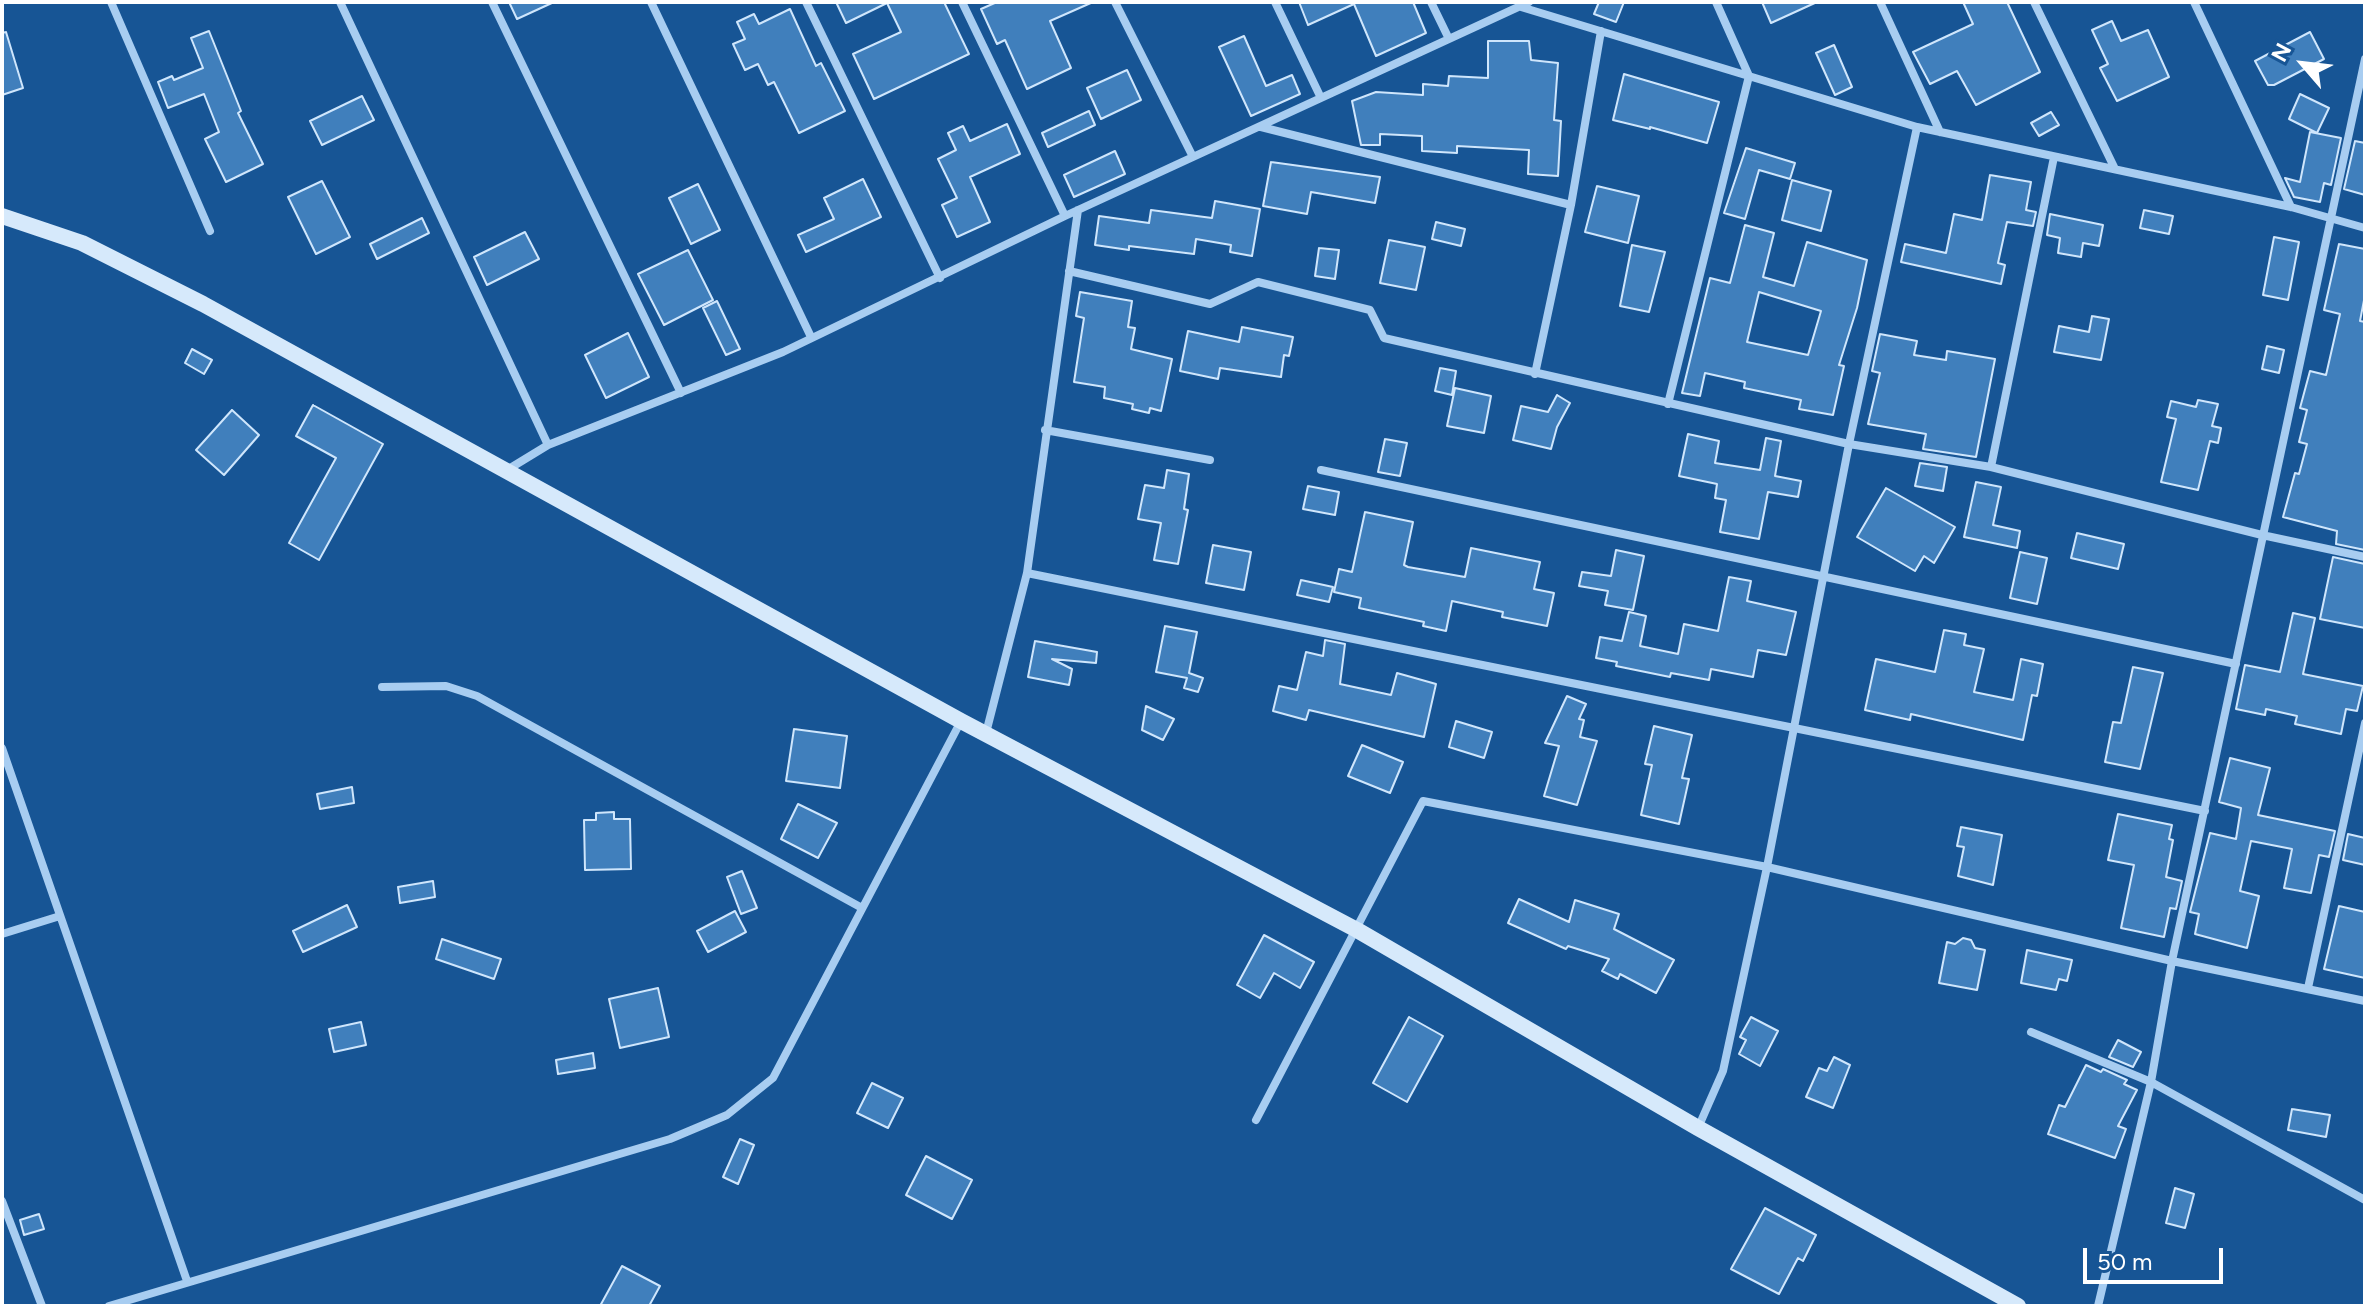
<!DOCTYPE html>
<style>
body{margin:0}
#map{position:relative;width:2367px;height:1308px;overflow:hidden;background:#175595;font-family:Figtree,sans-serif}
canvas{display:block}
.frame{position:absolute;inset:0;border:4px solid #fff;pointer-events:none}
.north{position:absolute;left:2263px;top:24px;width:80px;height:80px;-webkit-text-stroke:6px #175595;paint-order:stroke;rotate:298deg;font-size:22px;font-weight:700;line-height:32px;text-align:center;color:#fff}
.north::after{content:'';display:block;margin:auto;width:28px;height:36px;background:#fff;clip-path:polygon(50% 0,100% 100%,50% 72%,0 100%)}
.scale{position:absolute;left:2083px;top:1248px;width:140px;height:36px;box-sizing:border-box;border:4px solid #fff;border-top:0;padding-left:10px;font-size:24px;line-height:28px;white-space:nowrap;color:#fff;-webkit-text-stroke:6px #175595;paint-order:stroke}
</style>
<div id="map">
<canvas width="2367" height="1308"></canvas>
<div class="frame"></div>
<div class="north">N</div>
<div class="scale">50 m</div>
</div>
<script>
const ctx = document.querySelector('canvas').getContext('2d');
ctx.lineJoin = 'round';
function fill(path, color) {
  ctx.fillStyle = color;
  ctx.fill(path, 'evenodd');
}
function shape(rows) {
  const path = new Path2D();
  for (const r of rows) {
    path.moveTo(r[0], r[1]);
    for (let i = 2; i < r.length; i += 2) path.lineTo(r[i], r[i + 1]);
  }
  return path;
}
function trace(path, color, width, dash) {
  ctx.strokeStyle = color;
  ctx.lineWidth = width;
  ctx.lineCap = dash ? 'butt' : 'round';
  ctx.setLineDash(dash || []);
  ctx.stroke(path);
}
const building = shape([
 [509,2,554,2,517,19,509,2],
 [836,2,944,2,969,54,874,99,853,54,901,32,887,3,846,23,836,2],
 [997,2,1093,2,1050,21,1071,68,1027,89,1005,40,997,44,981,9,997,2],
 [1299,2,1413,2,1426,33,1376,56,1354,4,1308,25,1299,2],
 [1599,2,1624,2,1616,22,1594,14,1599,2],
 [1762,2,1817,2,1771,23,1762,2],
 [1963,2,2007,2,2040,72,1976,105,1957,71,1930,84,1913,52,1973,24,1963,2],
 [790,9,816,66,821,63,845,111,799,133,774,82,768,85,758,64,745,70,733,44,745,39,737,22,754,14,759,24,790,9],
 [2112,21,2121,41,2148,30,2169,77,2117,101,2100,68,2108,64,2092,30,2112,21],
 [209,31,241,111,238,113,263,164,226,182,205,139,219,132,204,94,168,108,158,82,172,76,174,80,203,68,191,38,209,31],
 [6,32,23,88,2,95,2,33,6,32],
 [2310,32,2324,59,2274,85,2268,85,2255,61,2310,32],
 [1244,36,1266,86,1292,75,1300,94,1251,116,1219,47,1244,36],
 [1488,41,1529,41,1531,60,1558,63,1554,120,1561,121,1558,176,1528,174,1529,150,1457,146,1457,153,1422,151,1422,136,1380,134,1380,145,1361,145,1352,101,1376,92,1423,95,1423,84,1448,86,1449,76,1488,78,1488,41],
 [1834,45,1852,87,1835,95,1816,53,1834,45],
 [1127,70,1141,100,1101,119,1087,88,1127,70],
 [1624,74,1719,102,1707,143,1650,127,1650,129,1613,120,1624,74],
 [2300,94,2329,108,2317,133,2289,119,2300,94],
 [362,96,374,120,322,145,310,121,362,96],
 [1089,111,1095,125,1048,147,1042,133,1089,111],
 [2051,112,2059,125,2039,136,2031,123,2051,112],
 [1007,124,1020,154,970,177,990,222,957,237,942,205,957,198,938,159,956,150,948,133,963,126,970,141,1007,124],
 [2310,132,2341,138,2331,185,2324,183,2320,202,2294,197,2285,178,2300,182,2310,132],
 [2355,141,2365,143,2365,195,2344,189,2355,141],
 [1746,148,1795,163,1790,179,1759,170,1745,219,1724,213,1746,148],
 [1115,151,1125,174,1074,197,1064,175,1115,151],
 [1271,162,1380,177,1375,203,1311,192,1307,214,1263,206,1271,162],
 [1990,175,2031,182,2026,210,2036,212,2033,226,2007,222,1998,263,2005,265,2001,284,1901,262,1905,244,1946,253,1954,214,1982,220,1990,175],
 [863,179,881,217,806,252,798,235,834,219,824,198,863,179],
 [1792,180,1831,191,1821,231,1782,220,1792,180],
 [322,181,350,237,316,254,288,197,322,181],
 [698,184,720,230,691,244,669,198,698,184],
 [1597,186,1639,196,1628,243,1585,232,1597,186],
 [1215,201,1260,209,1252,256,1230,252,1231,245,1196,239,1194,254,1129,246,1129,250,1095,245,1099,216,1149,223,1151,210,1212,218,1215,201],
 [2144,210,2173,216,2169,234,2140,228,2144,210],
 [2050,214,2103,225,2099,246,2083,243,2081,257,2058,253,2060,238,2047,235,2050,214],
 [422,218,429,233,377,259,370,244,422,218],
 [1436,222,1465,229,1461,246,1432,239,1436,222],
 [1745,225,1774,233,1763,277,1794,286,1807,242,1867,260,1857,308,1839,365,1844,366,1833,415,1799,409,1801,400,1744,388,1745,382,1705,373,1700,396,1682,393,1710,278,1730,283,1745,225],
 [1759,292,1821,311,1808,355,1747,342,1759,292],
 [525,232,539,259,487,285,474,257,525,232],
 [2274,237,2299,242,2288,300,2263,295,2274,237],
 [1389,240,1425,247,1416,290,1380,283,1389,240],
 [2339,244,2365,249,2365,295,2360,321,2365,322,2365,550,2336,544,2337,531,2283,517,2295,473,2299,474,2307,444,2299,442,2307,410,2300,408,2310,371,2326,375,2340,314,2324,310,2339,244],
 [1632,245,1665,252,1649,312,1620,306,1632,245],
 [1319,248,1339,250,1335,279,1315,276,1319,248],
 [688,250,713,300,664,325,638,274,688,250],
 [1080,292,1132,301,1128,327,1135,328,1131,349,1172,359,1161,411,1150,408,1149,413,1132,409,1133,404,1104,398,1105,387,1074,382,1084,318,1076,316,1080,292],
 [717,301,740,349,726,355,703,308,717,301],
 [2092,316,2109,319,2101,360,2054,352,2059,326,2089,332,2092,316],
 [1242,327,1293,337,1289,356,1284,355,1281,377,1220,368,1218,379,1180,371,1188,331,1239,342,1242,327],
 [628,333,649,377,606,398,585,355,628,333],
 [1880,334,1917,341,1914,355,1946,360,1947,351,1995,359,1976,457,1923,449,1926,434,1868,424,1880,373,1872,371,1880,334],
 [2267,346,2284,350,2279,373,2262,369,2267,346],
 [192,349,212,360,204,374,185,363,192,349],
 [1440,368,1456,371,1452,395,1435,391,1440,368],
 [1455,388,1491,396,1484,433,1447,426,1455,388],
 [1557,395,1570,403,1557,427,1551,449,1513,440,1521,406,1548,412,1557,395],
 [2198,400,2218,404,2212,426,2221,428,2218,443,2210,441,2198,490,2161,482,2176,419,2167,417,2171,401,2196,407,2198,400],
 [313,405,383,444,319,560,289,543,336,458,296,436,313,405],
 [232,410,259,435,224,475,196,450,232,410],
 [1688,434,1719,441,1715,463,1760,470,1766,438,1781,441,1775,476,1801,481,1798,497,1768,492,1759,539,1720,532,1726,500,1715,498,1717,484,1679,476,1688,434],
 [1385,439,1407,443,1400,476,1378,472,1385,439],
 [1920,463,1947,467,1943,491,1915,486,1920,463],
 [1167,470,1189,474,1184,509,1188,510,1178,564,1154,560,1161,523,1138,519,1145,485,1164,488,1167,470],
 [1976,482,2001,487,1993,525,2020,531,2017,548,1964,537,1976,482],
 [1308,486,1339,492,1335,515,1303,509,1308,486],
 [1886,488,1955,527,1934,563,1924,556,1915,571,1857,537,1886,488],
 [1365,512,1413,522,1404,565,1408,567,1465,577,1471,548,1540,562,1534,589,1554,593,1547,626,1502,617,1503,612,1452,601,1446,631,1423,626,1424,622,1359,608,1361,598,1334,592,1339,569,1352,572,1365,512],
 [2077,533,2124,544,2118,569,2071,558,2077,533],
 [1213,545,1251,552,1244,590,1206,583,1213,545],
 [1616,550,1644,556,1633,610,1605,605,1608,591,1579,586,1582,572,1611,576,1616,550],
 [2020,552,2047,558,2037,604,2010,598,2020,552],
 [2333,557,2365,564,2365,628,2320,619,2333,557],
 [1729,577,1751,581,1747,601,1796,612,1786,655,1758,650,1753,677,1711,669,1709,680,1671,673,1670,677,1616,666,1617,662,1596,658,1600,637,1622,641,1629,612,1646,616,1640,646,1678,654,1684,624,1718,631,1729,577],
 [1301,580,1333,587,1329,602,1297,595,1301,580],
 [2293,613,2315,618,2303,674,2363,686,2357,711,2346,709,2341,734,2295,724,2297,716,2266,709,2265,715,2236,709,2245,665,2280,672,2293,613],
 [1165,626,1197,632,1189,673,1203,678,1198,692,1184,688,1187,678,1156,672,1165,626],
 [1944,630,1966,634,1964,645,1984,649,1974,692,2013,700,2021,659,2043,664,2037,696,2032,695,2023,740,1911,714,1910,720,1865,710,1876,659,1935,672,1944,630],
 [1325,640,1345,644,1340,684,1391,695,1397,673,1436,684,1424,737,1309,710,1306,720,1273,711,1279,686,1297,690,1306,652,1323,656,1325,640],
 [1035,641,1097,652,1096,663,1052,659,1072,669,1069,685,1028,677,1035,641],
 [2133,667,2163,673,2140,769,2105,762,2113,722,2121,723,2133,667],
 [1567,696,1586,704,1579,719,1584,720,1580,737,1597,741,1577,805,1544,796,1559,746,1545,743,1567,696],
 [1146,706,1174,719,1163,740,1142,730,1146,706],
 [1456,721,1492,732,1484,758,1449,747,1456,721],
 [1654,726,1692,735,1682,778,1689,779,1679,824,1641,815,1652,765,1645,764,1654,726],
 [794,729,847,736,840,788,786,781,794,729],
 [1362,745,1403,762,1390,793,1348,776,1362,745],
 [2230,758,2270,768,2258,815,2335,831,2329,857,2319,855,2311,893,2284,888,2292,849,2251,841,2240,891,2259,896,2247,948,2195,934,2199,914,2190,912,2210,833,2236,839,2241,808,2219,802,2230,758],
 [352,787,354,803,320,809,317,794,352,787],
 [798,804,837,823,818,858,781,839,798,804],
 [614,812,614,819,630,819,631,869,585,870,584,820,596,820,596,813,614,812],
 [2118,814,2172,825,2169,839,2173,840,2166,877,2182,881,2176,909,2170,908,2164,937,2121,928,2134,865,2108,860,2118,814],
 [1961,827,2002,835,1993,885,1958,876,1964,847,1957,846,1961,827],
 [2348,834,2365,838,2365,865,2343,860,2348,834],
 [742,871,757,908,741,914,727,877,742,871],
 [433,881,435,897,400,903,398,887,433,881],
 [1519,899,1569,922,1575,900,1619,914,1614,929,1674,960,1656,993,1620,974,1618,979,1602,971,1609,959,1568,946,1566,949,1508,923,1519,899],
 [347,905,357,927,303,952,293,931,347,905],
 [2339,906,2365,912,2365,978,2324,969,2339,906],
 [735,911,746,932,708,952,697,931,735,911],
 [1264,935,1314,962,1300,988,1274,973,1260,998,1237,985,1264,935],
 [1963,938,1971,940,1975,948,1985,950,1977,990,1939,983,1947,942,1955,944,1963,938],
 [442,939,501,959,494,979,436,959,442,939],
 [2027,950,2072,960,2067,981,2059,979,2056,990,2021,983,2027,950],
 [658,988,669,1037,620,1048,609,999,658,988],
 [1409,1017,1443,1036,1407,1102,1373,1083,1409,1017],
 [1751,1017,1778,1031,1760,1066,1739,1054,1746,1040,1740,1037,1751,1017],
 [361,1022,366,1045,334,1052,329,1029,361,1022],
 [2118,1040,2141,1052,2133,1067,2109,1057,2118,1040],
 [593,1053,595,1068,558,1074,556,1060,593,1053],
 [1834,1057,1850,1065,1833,1108,1806,1097,1819,1068,1827,1071,1834,1057],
 [2086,1065,2101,1072,2103,1069,2127,1080,2124,1084,2137,1090,2118,1126,2126,1129,2115,1158,2048,1134,2059,1105,2065,1107,2086,1065],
 [872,1083,903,1098,888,1128,857,1113,872,1083],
 [2292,1109,2330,1115,2326,1137,2288,1130,2292,1109],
 [740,1139,754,1145,738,1184,723,1177,740,1139],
 [926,1156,972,1180,952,1219,906,1195,926,1156],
 [2175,1188,2194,1194,2185,1228,2166,1223,2175,1188],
 [1765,1208,1816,1235,1803,1261,1798,1258,1779,1294,1731,1269,1765,1208],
 [39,1214,44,1229,24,1235,20,1220,39,1214],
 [622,1266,660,1286,649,1306,600,1306,622,1266]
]);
const street = shape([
 [111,2,210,231],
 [340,2,548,445],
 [492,2,681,393],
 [651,2,811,337],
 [806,2,940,278],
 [962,2,1065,216],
 [1115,2,1193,157],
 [1275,2,1321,98],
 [1431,2,1449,39],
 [1880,2,1940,132],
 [2034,2,2115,169],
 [2194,2,2291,207],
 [1521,7,1917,127,2291,207,2365,228],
 [1261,127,1571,205],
 [1069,271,1210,304,1258,282,1370,310,1384,338,1849,444,1991,467,2262,535,2365,557],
 [1535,374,1571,205,1601,31],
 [1668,404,1749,76,1716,2],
 [1045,430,1210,460],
 [1991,467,2054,157],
 [507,470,548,445,783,352,1065,216,1529,2],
 [1321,470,2236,664],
 [1027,573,2205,811],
 [382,687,446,686,477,696,862,908],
 [986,733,1027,573,1078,210],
 [2,748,187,1281],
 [2,934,60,916],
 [2308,988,2365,723],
 [2031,1032,2151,1082,2365,1200],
 [1256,1120,1423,801,1767,867,2172,961,2365,1001],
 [1698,1128,1723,1071,1767,867,1849,444,1917,127],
 [2,1201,42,1306],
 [109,1306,670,1139,727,1115,773,1078,961,721],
 [2098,1306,2151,1082,2172,961,2365,59]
]);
const secondary = shape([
 [2,216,82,243,203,304,961,721,1357,930,1698,1128,2018,1306]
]);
fill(building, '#407fbc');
trace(building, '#cfe6fc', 2);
trace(street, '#a8cdf1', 8);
trace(secondary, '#d6e9fb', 16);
</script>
